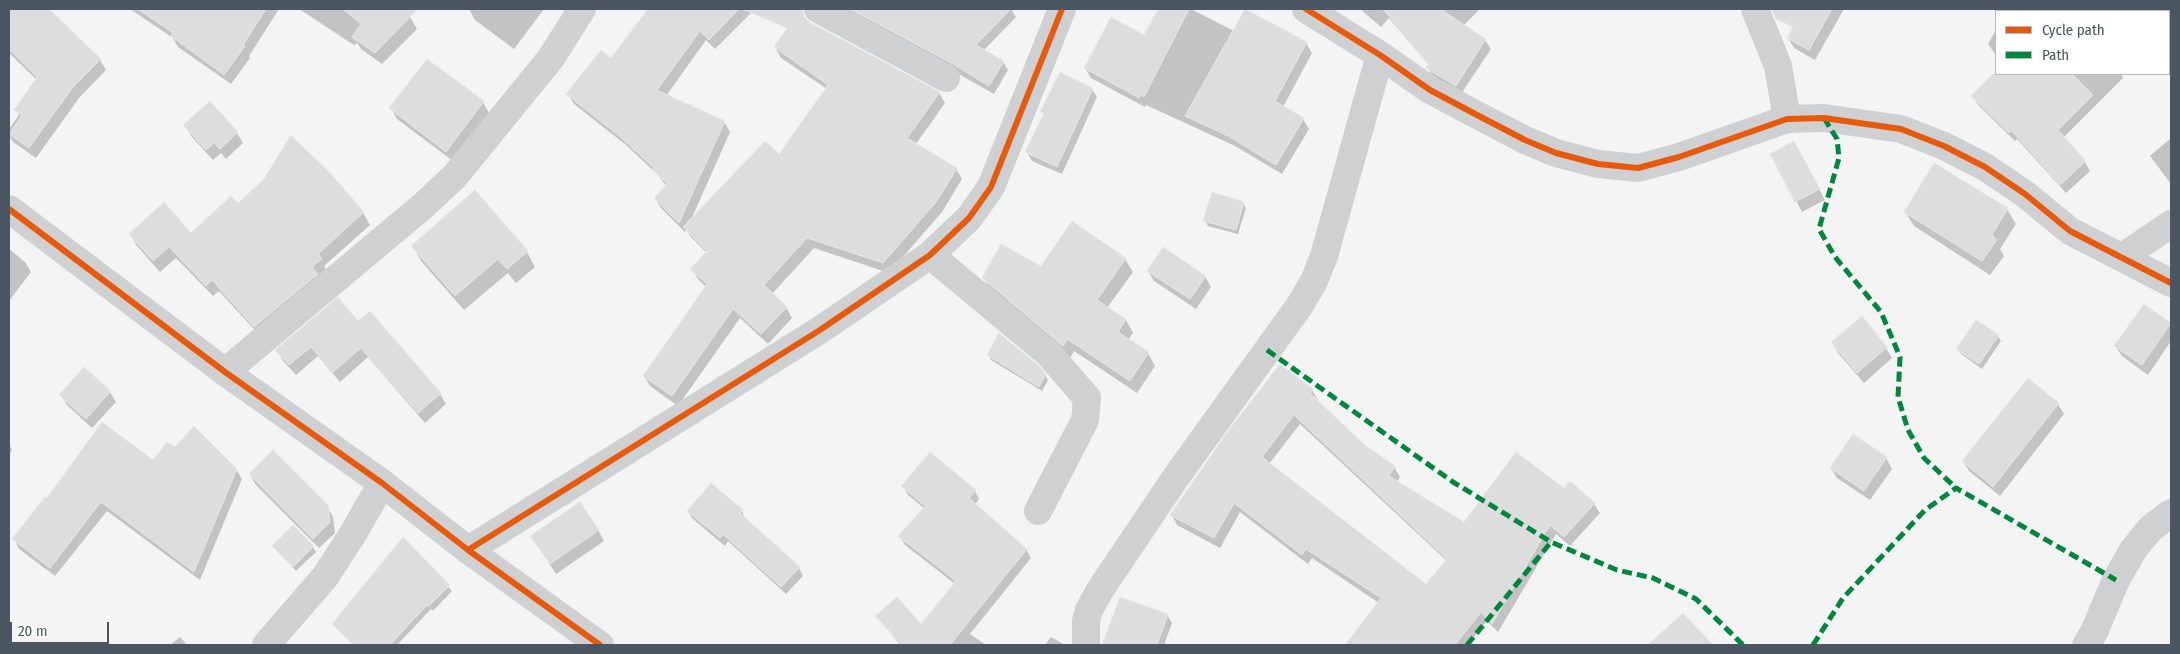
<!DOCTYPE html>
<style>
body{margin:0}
#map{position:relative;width:2180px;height:654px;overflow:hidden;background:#f4f4f4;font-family:"Fira Sans Condensed",sans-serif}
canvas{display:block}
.frame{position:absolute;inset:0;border:10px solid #4a5661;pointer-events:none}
.legend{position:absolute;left:1995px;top:10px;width:175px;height:65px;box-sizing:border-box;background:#fff;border:1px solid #b7bbc0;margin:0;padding:6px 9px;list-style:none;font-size:15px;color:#4a5661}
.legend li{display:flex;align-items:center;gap:10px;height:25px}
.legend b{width:25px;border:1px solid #b7bbc0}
.scale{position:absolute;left:10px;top:622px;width:99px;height:22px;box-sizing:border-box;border:2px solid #4a5661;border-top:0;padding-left:6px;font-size:15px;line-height:18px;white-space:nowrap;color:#4a5661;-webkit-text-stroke:4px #fff;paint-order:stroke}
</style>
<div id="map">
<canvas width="2180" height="654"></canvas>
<div class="frame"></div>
<ul class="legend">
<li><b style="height:6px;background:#e8590c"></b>Cycle path</li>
<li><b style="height:6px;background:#00873e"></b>Path</li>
</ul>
<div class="scale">20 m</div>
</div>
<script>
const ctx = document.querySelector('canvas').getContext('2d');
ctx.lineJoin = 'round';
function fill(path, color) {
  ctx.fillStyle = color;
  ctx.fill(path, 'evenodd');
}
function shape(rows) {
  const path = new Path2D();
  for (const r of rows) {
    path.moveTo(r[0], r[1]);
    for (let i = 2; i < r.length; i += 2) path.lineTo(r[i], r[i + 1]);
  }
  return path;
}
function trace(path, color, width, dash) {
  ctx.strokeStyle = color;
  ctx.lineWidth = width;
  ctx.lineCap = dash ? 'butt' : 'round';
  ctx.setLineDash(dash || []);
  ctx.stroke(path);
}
const shadow = shape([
 [9,9,47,9,100,60,106,70,79,98,36,158,13,142,9,135,9,129,19,115,16,110,37,80,9,53],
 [130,9,279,9,249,56,250,58,231,84,178,47,173,38],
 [299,9,398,9,410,17,417,29,382,64,361,49,357,43,354,45],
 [469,9,544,9,514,49,475,20],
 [649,9,755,9,715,49,706,40,666,96,724,122,730,132,691,220,779,156,827,89,781,58,775,47,810,24,939,93,945,103,916,144,956,169,962,179,942,212,889,273,814,248,772,294,786,307,792,318,768,344,740,318,678,406,650,386,644,376,706,287,698,279,692,269,707,253,691,237,686,230,685,232,661,208,655,198,667,187,657,174,626,145,574,104,568,94,612,60],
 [843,9,1011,9,1016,17,984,50,1003,62,1008,70,994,94],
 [1159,9,1191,9,1234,31,1306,43,1312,53,1283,107,1303,119,1309,129,1282,174,1235,146,1146,105,1145,107,1091,78,1085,68,1145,36],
 [1360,9,1480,9,1463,26,1485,40,1491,49,1461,94,1433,77,1428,68,1430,66,1389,18,1381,27],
 [1805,9,1844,9,1815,60,1794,48,1788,38],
 [2044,9,2064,9,2067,11,2042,11],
 [1996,30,1996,55,1988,44],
 [427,61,483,102,489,113,453,161,397,119,391,108],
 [1996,72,1996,74,2121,74,2123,78,2063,138,2085,162,2090,171,2066,193,2017,139,2015,141,1978,105,1973,96],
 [1092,89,1097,97,1062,174,1032,161,1027,152,1044,115,1042,112],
 [210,103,237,133,243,143,226,159,221,153,213,160,191,136,185,125],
 [2171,138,2171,184,2150,156],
 [1800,153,1825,200,1802,212,1772,154],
 [1935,164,2007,209,2016,224,2000,249,2004,256,1990,275,1914,226,1905,212],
 [330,175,363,213,370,225,324,266,327,271,262,338,219,291,213,296,176,258,160,272,137,246,130,234,191,235,238,205],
 [1243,203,1246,208,1238,234,1208,226,1205,221],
 [1073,223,1125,259,1133,272,1107,308,1126,320,1133,333,1128,340,1148,353,1155,366,1137,393,1074,351,1070,358,991,291,984,278,1041,268],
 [413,246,527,252,535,267,516,283,508,273,464,310,421,261],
 [9,249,25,262,31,272,9,301],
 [1148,271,1205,276,1211,287,1196,309,1154,281],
 [370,313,440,394,446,404,425,423,368,357,340,382,318,356,296,375,283,361,277,350,358,323],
 [1861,318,1886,348,1892,358,1864,383,1838,353,1832,342],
 [2170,324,2171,341,2148,375,2122,356,2115,346],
 [1998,336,2001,341,1982,369,1961,354,1958,349],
 [988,355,1045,375,1048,380,1042,391,991,360],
 [1312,390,1318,400,1316,401,1365,447,1394,467,1400,477,1397,482,1464,523,1564,489,1594,504,1600,513,1570,546,1556,534,1498,632,1487,621,1468,645,1352,645,1350,641,1379,603,1312,558,1308,564,1240,512,1220,548,1177,525,1172,515],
 [1300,424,1447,561,1426,585,1269,464],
 [110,392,116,402,92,428,67,405,61,395],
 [2058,404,2064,414,2000,496,1969,471,1963,461],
 [9,444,12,450,9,455],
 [1886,458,1892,469,1870,500,1837,478,1831,468],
 [154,462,236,469,242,479,200,580,107,511,55,576,19,549,14,539,47,500],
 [250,475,327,506,333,517,335,533,319,548,256,485],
 [903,486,975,491,979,499,975,505,1026,549,1031,558,970,634,986,645,925,645,923,643,921,645,900,645,877,616,921,626,955,584,905,545,900,536,925,509,908,495],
 [688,511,742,511,746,520,799,568,803,576,786,594,728,541,725,546,693,519],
 [598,530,604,541,556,574,538,546],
 [403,539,452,591,433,611,431,609,397,645,354,645,334,624],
 [273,546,313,547,316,552,296,571],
 [1121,599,1167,615,1172,623,1164,645,1104,645],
 [1683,615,1711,645,1650,645],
 [180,637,187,645,170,645],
 [1051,637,1065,645,1045,645]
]);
const building = shape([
 [9,9,49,9,101,59,73,87,29,148,9,134,22,115,14,110,37,77,9,49,9,9],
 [138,9,266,9,243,45,245,46,224,75,171,36,173,33,138,9],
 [343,9,418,9,375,53,352,37,361,24,343,9],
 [648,9,739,9,709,40,700,31,657,90,725,121,679,223,654,198,667,184,653,170,654,168,618,135,566,94,601,50,611,58,648,9],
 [742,9,802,9,804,17,811,23,940,92,907,138,957,168,937,201,883,263,807,238,764,285,787,307,761,334,733,309,672,396,643,376,707,284,690,269,707,251,683,227,765,141,779,154,828,85,774,47,787,28,742,9],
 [850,9,1011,9,976,45,1004,61,989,86,953,64,850,9],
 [1158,9,1189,9,1144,97,1141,95,1139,98,1084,68,1111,17,1144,35,1158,9],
 [1245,9,1307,42,1275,101,1304,118,1276,165,1228,136,1185,116,1245,9],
 [1383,9,1440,9,1486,39,1456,86,1426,68,1429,64,1383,9],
 [1772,9,1832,9,1809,50,1787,38,1793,27,1776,19,1772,9],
 [427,59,484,101,446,152,389,108,427,59],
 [1060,72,1093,88,1057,167,1025,152,1044,113,1040,112,1060,72],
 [1993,74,2072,74,2093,95,2058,130,2086,161,2060,185,2011,130,2009,133,1971,96,1993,74],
 [210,101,238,132,220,149,214,143,206,150,183,125,210,101],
 [291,135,331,174,364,212,318,254,322,259,312,267,318,274,254,327,212,280,206,286,169,247,153,261,129,234,164,202,191,233,231,196,238,203,264,179,291,135],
 [1794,141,1820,189,1795,202,1770,154,1794,141],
 [1934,163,2008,208,1992,235,1997,240,1982,261,1904,212,1934,163],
 [475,190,528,251,507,269,498,259,455,296,411,246,475,190],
 [1212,192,1244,202,1236,230,1203,221,1212,192],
 [1072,221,1126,258,1097,300,1126,319,1118,332,1149,352,1130,381,1067,339,1063,346,982,278,1001,244,1041,266,1072,221],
 [1163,247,1206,276,1190,299,1147,271,1163,247],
 [338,297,358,321,370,311,441,393,418,413,361,348,333,372,311,347,289,365,275,350,338,297],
 [2144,304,2171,323,2142,365,2114,346,2144,304],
 [1862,316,1887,347,1857,373,1831,342,1862,316],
 [1976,320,1999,335,1979,364,1956,349,1976,320],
 [999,333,1038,365,1046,374,1039,387,987,355,999,333],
 [1280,364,1313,389,1310,393,1366,446,1395,466,1389,476,1464,522,1516,452,1564,488,1570,481,1595,503,1564,537,1550,525,1492,624,1481,612,1455,645,1345,645,1381,598,1306,549,1302,555,1234,503,1214,538,1170,515,1228,431,1280,364],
 [1294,415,1447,559,1426,584,1262,457,1294,415],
 [84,367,111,391,86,419,59,395,84,367],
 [2028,378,2059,403,1993,487,1962,461,2028,378],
 [102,422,153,460,167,442,175,447,194,426,237,469,194,572,101,502,50,568,12,539,45,497,47,498,102,422],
 [1853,434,1887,457,1864,491,1830,468,1853,434],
 [273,450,328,505,330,522,313,539,249,474,273,450],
 [930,452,976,490,969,498,1027,549,950,645,902,645,875,616,897,597,921,624,956,581,898,536,925,506,901,486,930,452],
 [711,483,743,510,740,513,800,567,781,587,723,534,720,538,687,511,711,483],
 [580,502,599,530,550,564,530,536,580,502],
 [293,525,314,546,293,567,272,546,293,525],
 [403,537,450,585,429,606,427,605,390,645,354,645,332,624,403,537],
 [1120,597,1168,614,1157,645,1102,645,1120,597],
 [1683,613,1713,645,1648,645,1683,613]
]);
const minor = shape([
 [818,9,946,78],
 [1306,9,1380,55,1430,90,1477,115,1525,140,1556,153,1598,164,1638,168,1679,157,1787,119,1824,118,1901,129,1944,146,1985,167,2025,194,2070,231,2171,283],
 [1755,9,1778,66,1787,119],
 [9,209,225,372,382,483,468,550,600,645],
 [930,255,1049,354,1087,398,1085,420,1038,511],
 [2122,257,2171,224],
 [225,372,424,205,455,176,551,58,582,9],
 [468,550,820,330,930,255,969,218,991,187,1062,9],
 [266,645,325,577,354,532,382,483],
 [1086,645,1086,621,1089,610,1100,590,1176,477,1300,305,1314,281,1324,256,1380,55],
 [2086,645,2094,632,2116,580,2133,550,2150,529,2171,513]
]);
const quiet = shape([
 [1824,118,1837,139,1839,158,1819,229,1835,257,1881,312,1900,357,1898,397,1908,430,1924,458,1956,488],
 [1267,350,1453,482,1551,542,1617,570,1653,578,1696,599,1743,645],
 [1467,645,1551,542],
 [1813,645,1843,598,1925,510,1956,488,2116,580]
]);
const cycleway = shape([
 [1306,9,1380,55,1430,90,1477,115,1525,140,1556,153,1598,164,1638,168,1679,157,1787,119,1824,118,1901,129,1944,146,1985,167,2025,194,2070,231,2171,283],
 [9,209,225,372,382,483,468,550,600,645],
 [468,550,820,330,930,255,969,218,991,187,1062,9]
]);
fill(shadow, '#0003');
fill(building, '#ddddde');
trace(building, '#e5e6e7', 1);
trace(minor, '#ced0d2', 28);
trace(quiet, '#00873e', 5, [10, 5]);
trace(cycleway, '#e8590c', 6);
</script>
